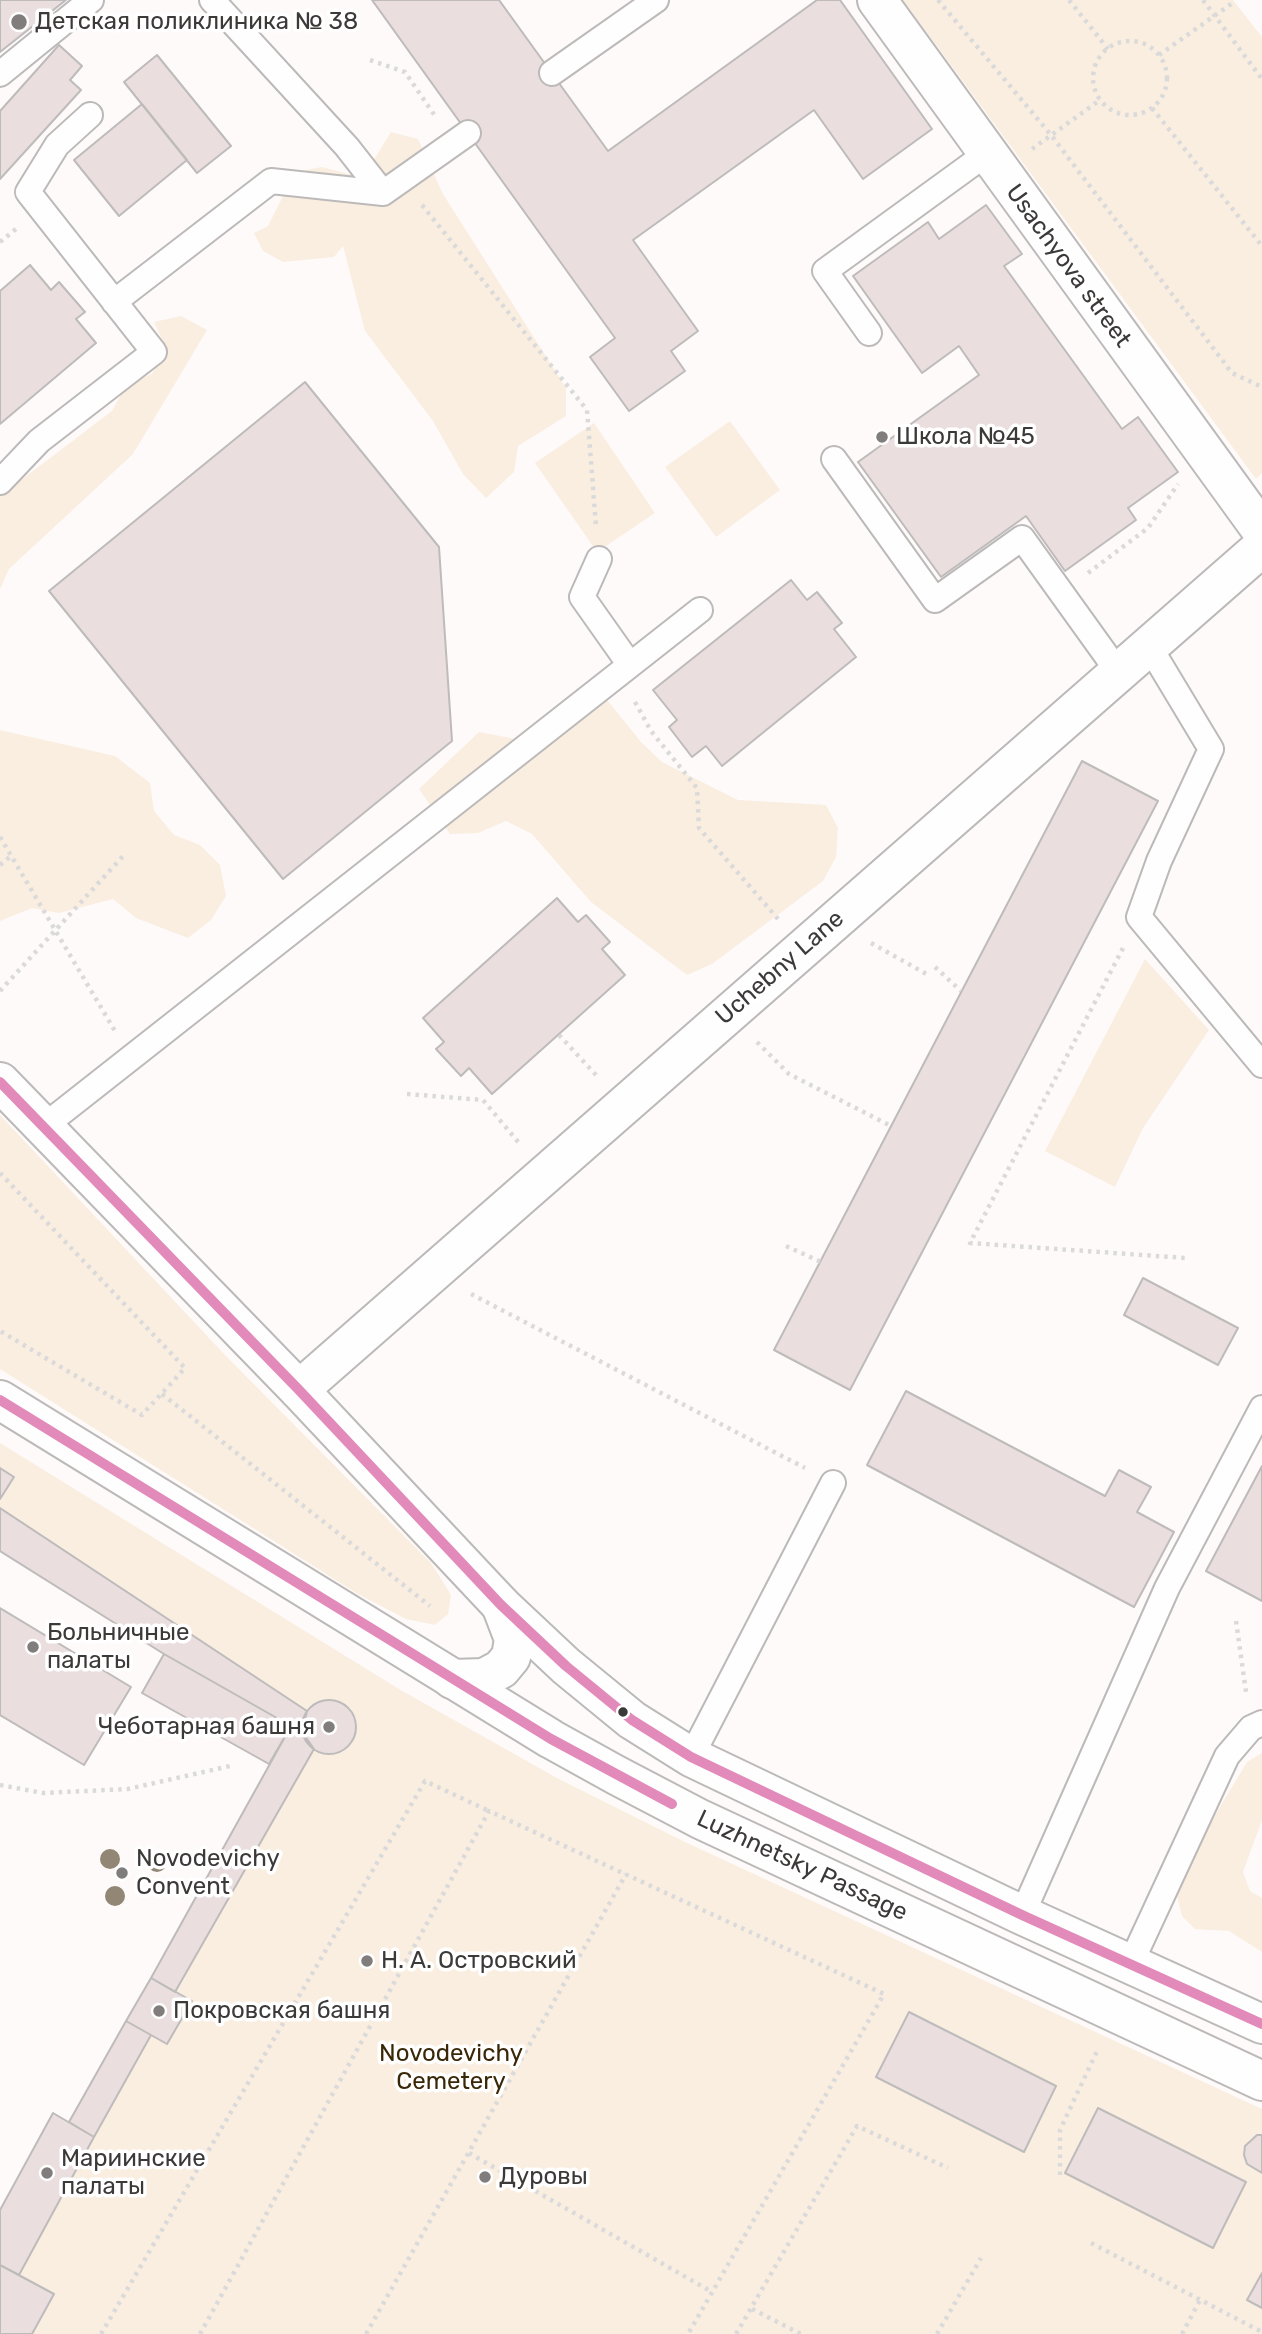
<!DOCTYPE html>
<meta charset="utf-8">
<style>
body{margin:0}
canvas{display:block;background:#fefaf9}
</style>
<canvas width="1262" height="2334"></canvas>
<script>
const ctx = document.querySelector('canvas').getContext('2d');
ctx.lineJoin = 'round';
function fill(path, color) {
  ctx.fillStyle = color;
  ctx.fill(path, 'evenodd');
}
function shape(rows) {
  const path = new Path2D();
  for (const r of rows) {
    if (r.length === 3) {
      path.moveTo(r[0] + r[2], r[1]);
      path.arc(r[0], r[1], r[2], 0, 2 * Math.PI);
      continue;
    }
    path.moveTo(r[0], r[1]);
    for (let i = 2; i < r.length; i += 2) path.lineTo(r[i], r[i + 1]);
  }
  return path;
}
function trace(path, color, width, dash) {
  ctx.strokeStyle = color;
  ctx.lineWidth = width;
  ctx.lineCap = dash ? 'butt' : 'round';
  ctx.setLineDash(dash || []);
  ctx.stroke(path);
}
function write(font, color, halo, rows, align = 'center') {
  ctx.font = font + ' Rubik,sans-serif';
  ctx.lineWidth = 7;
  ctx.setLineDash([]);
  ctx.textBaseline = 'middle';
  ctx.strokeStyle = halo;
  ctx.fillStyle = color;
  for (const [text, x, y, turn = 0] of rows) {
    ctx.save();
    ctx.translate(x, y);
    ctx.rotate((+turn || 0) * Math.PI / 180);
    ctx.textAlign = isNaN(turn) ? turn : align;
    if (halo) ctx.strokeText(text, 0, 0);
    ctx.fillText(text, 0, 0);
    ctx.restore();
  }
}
const green = shape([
 [903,0,1233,0,1262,37,1262,473,1256,479],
 [391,132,418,139,443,194,566,388,566,416,518,446,514,472,486,498,463,474,433,421,365,331,343,246,334,257,283,262,263,251,254,233,268,226,295,172,322,167,352,175,375,158],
 [181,316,207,330,133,454,9,569,0,589,0,496,112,411,126,385,152,374,166,348,154,322],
 [730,421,780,490,716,537,665,467],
 [594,423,655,513,597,552,535,463],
 [595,685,641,742,662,762,738,800,826,805,838,828,836,857,823,881,712,964,687,975,591,902,532,834,506,821,478,833,450,834,419,789,479,732,516,739],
 [0,730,115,756,150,783,154,811,174,835,200,845,220,865,226,896,211,920,188,938,136,918,113,899,59,913,32,908,0,921],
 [1145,959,1209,1030,1143,1128,1115,1187,1045,1151],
 [0,1115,225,1355,431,1563,451,1595,448,1614,435,1625,406,1619,358,1594,0,1369],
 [0,1443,399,1689,557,1778,685,1842,1262,2109,1262,2135,1250,2139,1245,2146,1244,2155,1247,2164,1262,2173,1262,2334,32,2334,54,2294,19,2275,151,2035,167,2044,192,2002,175,1992,314,1749,324,1754,344,1750,352,1743,356,1722,352,1712,335,1701,315,1704,307,1711,0,1508,0,1499,14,1477,0,1468],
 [1262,1753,1262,1820,1243,1872,1250,1891,1262,1898,1262,1952,1229,1931,1195,1929,1182,1916,1177,1896,1211,1822,1247,1762]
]);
const building = shape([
 [0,0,66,0,0,52,0,0],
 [372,0,499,0,608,151,817,0,840,0,932,129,863,179,814,110,633,240,698,331,671,351,685,371,629,411,590,357,615,338,372,0],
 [59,45,82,66,70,80,81,90,0,179,0,111,59,45],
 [157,55,231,146,197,173,124,82,157,55],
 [142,104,187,160,119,216,74,160,142,104],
 [986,205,1022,254,1004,266,1122,429,1138,417,1178,472,1128,508,1136,520,1065,571,1026,516,941,577,858,462,979,375,959,346,922,373,853,276,928,222,939,239,986,205],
 [30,265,51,290,59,282,85,312,76,319,96,343,0,424,0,291,30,265],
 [305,382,439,547,452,741,283,879,49,591,305,382],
 [791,580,807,600,817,592,842,623,834,629,856,657,722,766,706,746,692,757,669,727,677,720,653,690,791,580],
 [1082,761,1158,801,850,1390,774,1350,1082,761],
 [557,898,578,922,586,915,610,942,602,949,625,975,492,1094,469,1068,461,1076,436,1049,444,1042,423,1018,557,898],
 [1143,1278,1238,1328,1218,1365,1124,1315,1143,1278],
 [906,1391,1105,1496,1119,1470,1151,1487,1137,1512,1174,1532,1134,1607,867,1465,906,1391],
 [1262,1466,1262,1601,1206,1571,1262,1466],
 [0,1468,14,1477,0,1499,0,1468],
 [0,1508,307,1711,302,1732,314,1749,175,1992,151,1978,291,1726,164,1654,0,1551,0,1508],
 [0,1608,131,1687,84,1765,0,1715,0,1608],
 [164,1654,291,1726,269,1764,142,1693,164,1654],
 [329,1727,27],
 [151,1978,192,2001,167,2044,126,2021,151,1978],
 [909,2012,1056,2086,1024,2152,876,2077,909,2012],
 [126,2021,151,2035,94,2137,69,2122,126,2021],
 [1098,2108,1246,2182,1213,2248,1065,2173,1098,2108],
 [53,2113,94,2137,19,2275,0,2265,0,2210,53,2113],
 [1257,2135,1262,2135,1262,2173,1247,2164,1244,2155,1245,2146,1257,2135],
 [0,2265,54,2294,32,2334,0,2334,0,2265],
 [1262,2273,1262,2308,1247,2300,1262,2273]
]);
const path = shape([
 [938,0,1051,135,1232,373,1262,387],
 [1069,0,1108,49],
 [1203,0,1262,79],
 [1130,78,37],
 [1159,55,1234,2],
 [370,60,405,72,435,116],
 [1152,108,1262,246],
 [1032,149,1100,100],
 [422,205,587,410,596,526],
 [0,242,16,229],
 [1088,573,1148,528,1178,484],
 [635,702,651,731,697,788,699,828,778,919],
 [0,837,115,1031],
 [0,865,11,856],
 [871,943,930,976],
 [1123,948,970,1243,1186,1258],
 [935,967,961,991],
 [0,991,124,855],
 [559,1035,596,1075],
 [757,1042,789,1074,891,1126],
 [407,1094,483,1100,519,1143],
 [0,1173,185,1368,142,1415,0,1331],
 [786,1246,821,1262],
 [471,1294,805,1468],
 [162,1394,430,1606],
 [1236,1621,1246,1692],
 [0,1785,43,1793,128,1789,230,1766],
 [469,2153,712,2292],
 [1060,2175,1060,2130,1098,2049],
 [1091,2243,1262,2332],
 [752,2309,801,2334],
 [101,2334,425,1781,489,1811],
 [200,2334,489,1811,884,1994,688,2334],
 [366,2334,626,1874],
 [736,2334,857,2126,948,2168],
 [937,2334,981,2258],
 [1182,2334,1200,2300]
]);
const lane = shape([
 [212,0,347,147,383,193],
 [552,73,656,0],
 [0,74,91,0],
 [114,302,271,181,383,193,468,133],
 [869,333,825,271,986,154],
 [834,459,935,600,1022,538,1119,673],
 [0,482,39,441,154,352,28,192,57,145,90,115],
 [599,559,582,597,630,665],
 [1149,646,1211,749,1159,861,1139,917,1262,1065],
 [43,1127,700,610],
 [691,1757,833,1483],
 [1022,1915,1167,1588,1262,1408],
 [1130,1965,1227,1756,1251,1728,1262,1723]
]);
const street = shape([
 [877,0,1262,531],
 [299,1390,1262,547],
 [452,1679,484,1678,501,1669,511,1657,514,1639,501,1605]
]);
const secondary = shape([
 [0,1082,299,1390,501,1605,566,1666,632,1720,691,1757,1022,1915,1262,2024],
 [0,1400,551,1739,616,1775,700,1819,1262,2081]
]);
const bus1 = shape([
 [0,1082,299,1390,501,1605,566,1666,632,1720,691,1757,1022,1915,1262,2024],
 [0,1400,551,1739,672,1804]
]);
const trees = [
 [110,1859],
 [157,1862],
 [115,1896]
];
const markers = [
 [19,22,9,"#807d7c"],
 [882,437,7,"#807d7c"],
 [33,1647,7,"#807d7c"],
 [623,1712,6,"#3c3939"],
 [329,1727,7,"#807d7c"],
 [122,1873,7,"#807d7c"],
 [367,1961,7,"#807d7c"],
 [159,2011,7,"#807d7c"],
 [47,2173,7,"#807d7c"],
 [485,2177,7,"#807d7c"]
];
const poiNames = [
 ["Детская поликлиника № 38",35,22],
 ["Школа №45",896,437],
 ["Больничные",47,1633],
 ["палаты",47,1661],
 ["Чеботарная башня",315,1727,"right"],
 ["Novodevichy",136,1859],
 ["Convent",136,1887],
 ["Н. А. Островский",381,1961],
 ["Покровская башня",173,2011],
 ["Мариинские",61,2159],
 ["палаты",61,2187],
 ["Дуровы",499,2177]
];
const streetNames = [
 ["Usachyova street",1068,266,54],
 ["Uchebny Lane",780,968,-41],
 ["Luzhnetsky Passage",802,1866,25]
];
const parkNames = [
 ["Novodevichy",451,2054],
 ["Cemetery",451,2082]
];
fill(green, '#faeee0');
fill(building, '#eadedf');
trace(building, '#bebbbb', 2);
trace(lane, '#bcb9b9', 28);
trace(street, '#bcb9b9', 42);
trace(secondary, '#bcb9b9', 42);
trace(path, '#dbdada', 4.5, [3.5, 5]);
trace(lane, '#fffefe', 24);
trace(street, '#fffefe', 38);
trace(secondary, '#fffefe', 38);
trace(bus1, '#e28bbb', 10);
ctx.fillStyle = '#928674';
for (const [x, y] of trees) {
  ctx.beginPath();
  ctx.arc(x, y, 10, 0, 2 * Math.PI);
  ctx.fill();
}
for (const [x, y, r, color] of markers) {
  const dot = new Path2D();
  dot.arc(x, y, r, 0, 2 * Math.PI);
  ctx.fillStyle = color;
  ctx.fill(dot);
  trace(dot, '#fff', 2.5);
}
write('24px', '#3c3939', '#fff', poiNames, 'left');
write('24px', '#3c3939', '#fff', streetNames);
write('24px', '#3a2707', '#fff', parkNames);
</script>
